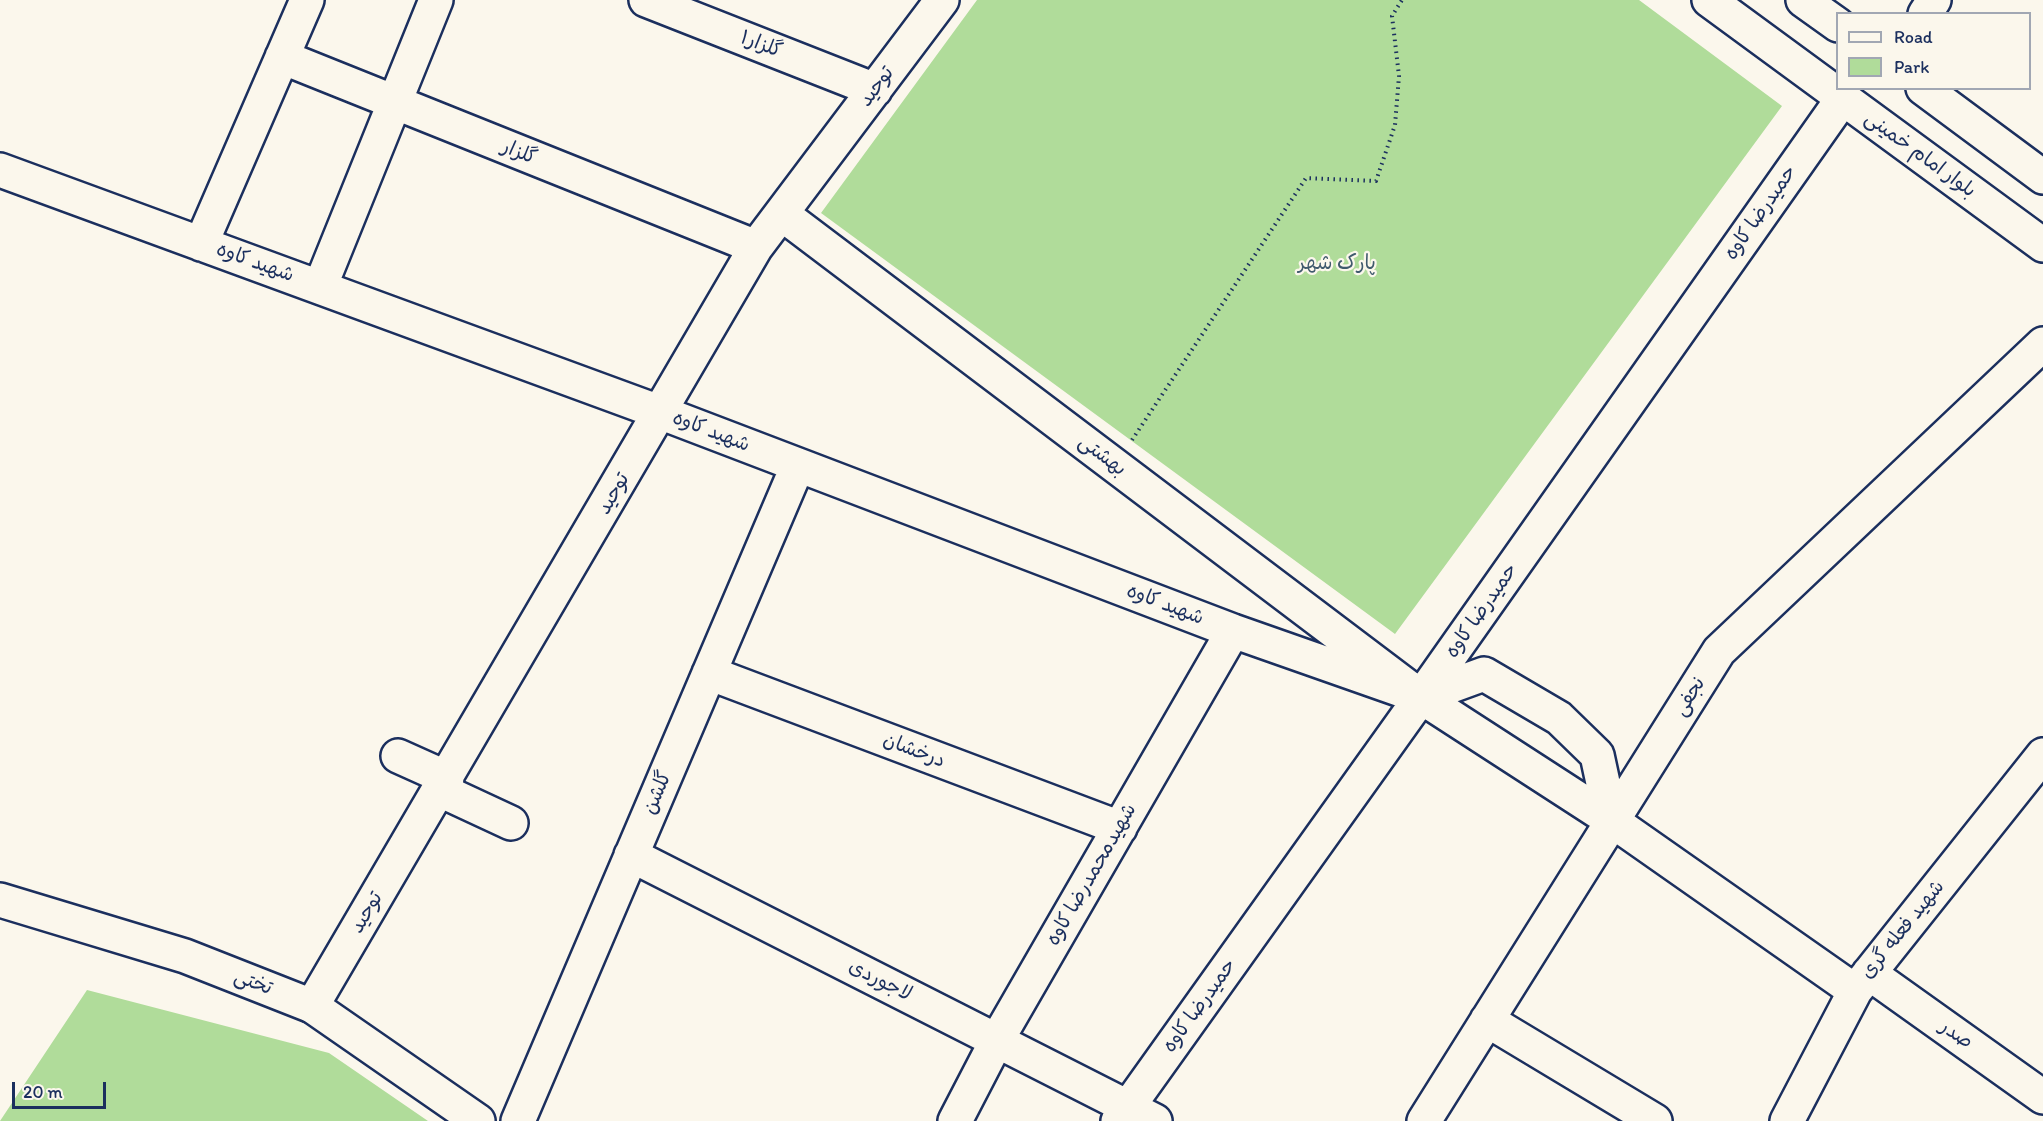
<!DOCTYPE html>
<meta charset="utf-8">
<style>
body{margin:0}
#map{position:relative;width:2043px;height:1121px;overflow:hidden;background:#fbf7ec;font-family:Itim,sans-serif}
canvas{display:block}
.legend{position:absolute;left:1836px;top:12px;width:195px;height:78px;box-sizing:border-box;background:#fbf7ec;border:2px solid #a1a7b3;margin:0;padding:8px 10px;list-style:none;font-size:18px;color:#1b2f5e}
.legend li{display:flex;align-items:center;gap:12px;height:30px}
.legend b{width:30px;border:2px solid #a1a7b3}
.scale{position:absolute;left:12px;top:1082px;width:94px;height:27px;box-sizing:border-box;border:3px solid #1b2f5e;border-top:0;padding-left:8px;font-size:18px;line-height:21px;white-space:nowrap;color:#1b2f5e;-webkit-text-stroke:4px #fbf7ec;paint-order:stroke}
</style>
<div id="map">
<canvas width="2043" height="1121"></canvas>
<ul class="legend">
<li><b style="height:8px;background:#fbf7ec"></b>Road</li>
<li><b style="height:16px;background:#b0dc9a"></b>Park</li>
</ul>
<div class="scale">20 m</div>
</div>
<script>
const ctx = document.querySelector('canvas').getContext('2d');
ctx.lineJoin = 'round';
function fill(path, color) {
  ctx.fillStyle = color;
  ctx.fill(path, 'evenodd');
}
function shape(rows) {
  const path = new Path2D();
  for (const r of rows) {
    path.moveTo(r[0], r[1]);
    for (let i = 2; i < r.length; i += 2) path.lineTo(r[i], r[i + 1]);
  }
  return path;
}
function trace(path, color, width, dash) {
  ctx.strokeStyle = color;
  ctx.lineWidth = width;
  ctx.lineCap = dash ? 'butt' : 'round';
  ctx.setLineDash(dash || []);
  ctx.stroke(path);
}
function write(font, color, halo, rows, align = 'center') {
  ctx.font = font + ' Itim,"Playpen Sans Arabic",sans-serif';
  ctx.lineWidth = 4.5;
  ctx.setLineDash([]);
  ctx.textBaseline = 'middle';
  ctx.strokeStyle = halo;
  ctx.fillStyle = color;
  for (const [text, x, y, turn = 0] of rows) {
    ctx.save();
    ctx.translate(x, y);
    ctx.rotate((+turn || 0) * Math.PI / 180);
    ctx.textAlign = isNaN(turn) ? turn : align;
    if (halo) ctx.strokeText(text, 0, 0);
    ctx.fillText(text, 0, 0);
    ctx.restore();
  }
}
const green = shape([
 [977,0,1639,0,1782,106,1395,634,821,213],
 [87,990,329,1053,428,1121,0,1121]
]);
const path = shape([
 [1132,440,1306,178,1376,181,1395,125,1399,76,1392,16,1402,0]
]);
const minor = shape([
 [646,0,875,90],
 [1925,14,1934,0],
 [282,57,756,247],
 [0,170,662,413,1233,631,1421,697],
 [782,214,1421,697,1611,820,1855,991],
 [201,244,307,0],
 [320,287,436,0],
 [709,673,1120,828],
 [1421,697,1484,674,1559,718,1597,755,1611,820],
 [398,756,447,778],
 [440,790,511,823],
 [631,855,1155,1121],
 [1869,973,2043,1097],
 [312,1006,756,247,942,0],
 [1487,1020,1655,1121],
 [518,1121,798,465],
 [955,1121,997,1040,1233,631],
 [1118,1121,1421,697,1843,98],
 [1424,1121,1719,651,2043,344],
 [1787,1121,1855,991,2043,755]
]);
const major = shape([
 [1709,0,2043,245],
 [1803,0,1838,25],
 [1923,88,2043,177],
 [0,900,185,956,312,1006,478,1121]
]);
const streetNames = [
 ["گلزار۱",761,45,21],
 ["توحید",877,87,-53],
 ["گلزار",519,153,22],
 ["بلوار امام خمینی",1920,155,36],
 ["حمیدرضا کاوه",1761,213,-55],
 ["شهید کاوه",255,263,20],
 ["شهید کاوه",711,432,21],
 ["بهشتی",1102,456,37],
 ["توحید",614,494,-60],
 ["شهید کاوه",1165,605,21],
 ["حمیدرضا کاوه",1482,611,-55],
 ["نجفی",1690,697,-58],
 ["درخشان",914,751,21],
 ["گلشن",658,793,-67],
 ["شهیدمحمدرضا کاوه",1092,875,-60],
 ["توحید",367,913,-59],
 ["شهید فعله گری",1903,930,-51],
 ["لاجوردی",880,981,27],
 ["تختی",253,983,21],
 ["حمیدرضا کاوه",1200,1006,-54],
 ["صدر",1956,1035,35]
];
const parkNames = [
 ["پارک شهر",1337,264]
];
fill(green, '#b0dc9a');
trace(minor, '#1b2f5e', 38);
trace(major, '#1b2f5e', 38);
trace(path, '#1b2f5e', 4, [1.5, 4.5]);
trace(minor, '#fbf7ec', 33);
trace(major, '#fbf7ec', 33);
write('20px', '#1b2f5e', '#fbf7ec', streetNames);
write('20px', '#405a6d', '#fbf7ec', parkNames);
</script>
